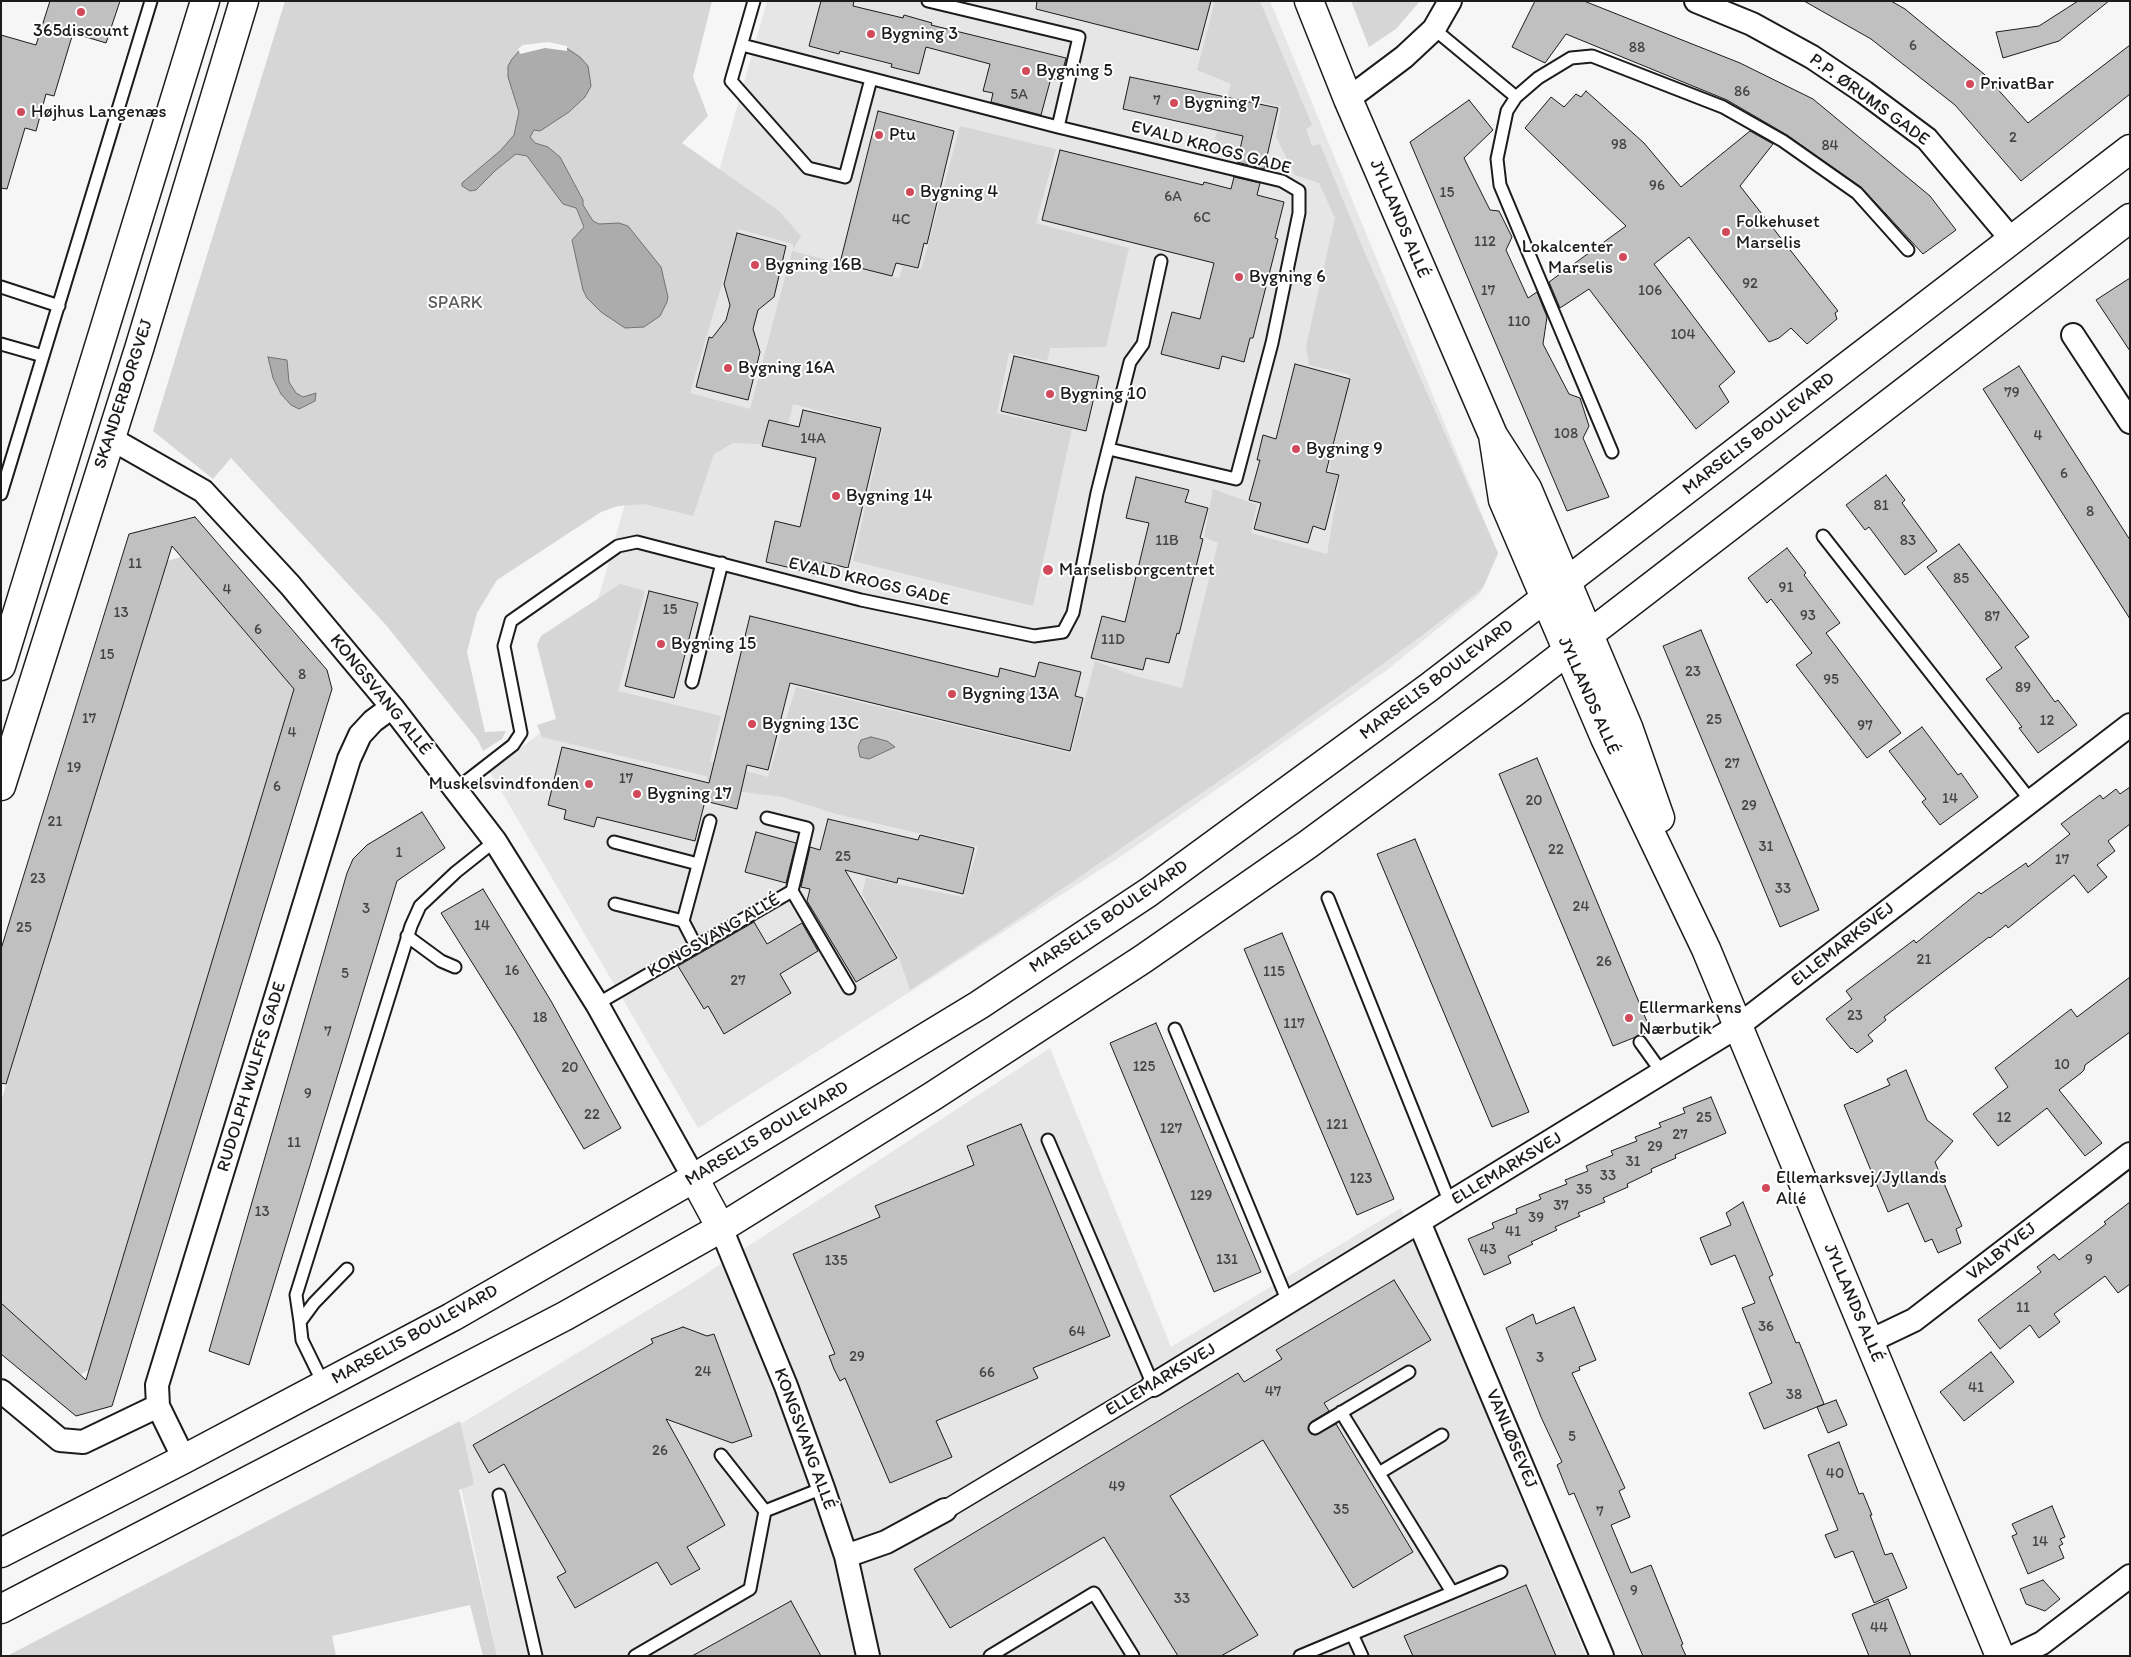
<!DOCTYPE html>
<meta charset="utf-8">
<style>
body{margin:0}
#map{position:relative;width:2131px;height:1657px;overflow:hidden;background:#f6f6f6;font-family:Itim,sans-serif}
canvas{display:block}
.frame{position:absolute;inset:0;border:2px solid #1c1c1c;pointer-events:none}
</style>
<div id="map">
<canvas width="2131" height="1657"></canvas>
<div class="frame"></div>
</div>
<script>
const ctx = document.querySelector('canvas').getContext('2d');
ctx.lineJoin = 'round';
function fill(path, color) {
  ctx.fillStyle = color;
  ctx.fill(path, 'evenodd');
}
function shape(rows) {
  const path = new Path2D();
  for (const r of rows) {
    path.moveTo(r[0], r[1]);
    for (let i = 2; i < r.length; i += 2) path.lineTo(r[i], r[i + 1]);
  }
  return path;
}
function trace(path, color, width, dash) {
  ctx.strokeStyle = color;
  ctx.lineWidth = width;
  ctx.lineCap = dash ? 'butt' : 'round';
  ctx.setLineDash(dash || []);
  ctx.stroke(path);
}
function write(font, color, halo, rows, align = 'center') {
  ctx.font = font + ' Itim,sans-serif';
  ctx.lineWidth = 4;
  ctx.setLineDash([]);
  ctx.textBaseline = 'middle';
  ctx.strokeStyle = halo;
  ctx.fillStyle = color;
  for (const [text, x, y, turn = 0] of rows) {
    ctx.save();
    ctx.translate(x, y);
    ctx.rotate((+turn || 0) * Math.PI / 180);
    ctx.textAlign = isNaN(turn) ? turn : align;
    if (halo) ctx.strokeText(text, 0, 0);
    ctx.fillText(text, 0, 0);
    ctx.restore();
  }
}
const built = shape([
 [767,1,1270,1,1498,553,1480,594,1387,670,1123,855,698,1128,490,772,566,713],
 [1050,1048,1171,1347,1401,1208,1586,1656,497,1656,449,1431,689,1285]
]);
const green = shape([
 [285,1,712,1,693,77,708,116,682,143,779,211,801,236,793,250,793,244,738,229,690,393,750,409,792,251,899,278,903,266,921,270,960,126,1056,149,1036,223,1129,248,1106,347,1050,348,1047,361,1009,353,997,413,1072,429,1033,606,853,561,883,428,793,404,782,450,758,444,733,443,714,454,693,516,644,504,618,506,601,512,497,580,477,613,467,652,485,732,506,731,502,739,483,751,478,740,386,625,231,458,213,479,153,431],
 [1215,1,1260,1,1312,125,1306,129,1312,146,1320,144,1364,251,1498,553,1483,588,1420,637,1264,750,1024,915,910,990,899,958,862,894,866,878,963,897,978,847,836,814,783,797,712,788,706,776,542,737,537,725,556,719,537,645,541,636,620,584,645,591,618,691,721,716,710,761,768,777,796,687,1071,753,1095,661,1135,676,1182,688,1218,543,1204,537,1213,489,1257,505,1251,533,1327,554,1340,476,1329,470,1350,375,1309,365,1306,346,1335,218,1319,183,1295,175,1276,137,1281,107,1251,99,1236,158,1211,152,1231,84,1197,70],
 [1351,1,1420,1,1396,29,1369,47],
 [181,557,294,689,89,1370,80,1375,1,1303,1,1101,167,561],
 [460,1421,474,1484,459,1490,497,1656,483,1656,470,1605,332,1636,336,1656,7,1656]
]);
const water = shape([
 [548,45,568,49,580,57,588,66,591,86,585,97,569,112,540,131,534,130,530,137,535,143,548,147,560,157,583,200,583,205,593,221,599,224,619,223,628,226,661,267,668,297,667,302,660,316,644,327,625,328,601,312,587,298,583,290,572,240,584,227,578,212,576,208,563,204,527,156,516,154,496,170,476,190,470,191,462,186,462,183,501,150,514,135,519,112,508,77,508,66,512,59,520,50,548,45],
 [268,357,287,360,289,382,296,393,303,397,316,393,315,401,299,409,291,405,281,394,273,378,268,357],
 [871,737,887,741,895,747,869,759,860,757,858,747,861,740,871,737]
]);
const pier = shape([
 [548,42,567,46,567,51,545,48,520,54,518,49,523,45]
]);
const building = shape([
 [50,1,120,1,106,43,73,33,54,96,46,94,36,131,25,128,7,189,1,188,1,35,36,45,50,1],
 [821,1,854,1,853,6,903,18,904,15,932,23,931,25,1066,58,1060,81,1051,78,1041,115,991,102,993,93,983,91,990,64,926,47,919,74,891,67,892,64,840,51,839,54,809,46,821,1],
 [1037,1,1211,1,1198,50,1036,9,1037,1],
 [1535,1,1584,1,1740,63,1813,99,1930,196,1956,230,1923,254,1861,187,1787,135,1727,100,1566,34,1545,63,1512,47,1535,1],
 [1804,1,1891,1,1905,9,1984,74,2028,123,2130,45,2130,94,2021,181,1955,105,1871,39,1804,1],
 [2078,1,2109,1,2059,41,2003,58,1996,32,2039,26,2078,1],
 [1130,77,1278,108,1264,169,1237,162,1243,136,1123,109,1130,77],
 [1586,91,1644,143,1681,187,1750,131,1773,144,1740,186,1838,311,1835,313,1837,319,1807,344,1791,328,1779,338,1769,342,1689,237,1654,264,1735,372,1719,386,1729,402,1696,429,1589,289,1560,308,1549,282,1626,226,1525,128,1551,97,1564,107,1576,94,1581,97,1586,91],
 [1469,100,1493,130,1464,158,1490,210,1499,211,1512,237,1506,250,1528,298,1537,292,1547,317,1543,344,1569,394,1580,398,1589,426,1583,438,1609,497,1567,511,1410,142,1469,100],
 [878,111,954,131,927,244,924,243,918,268,896,263,892,276,840,263,878,111],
 [1060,150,1203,185,1204,182,1231,189,1234,177,1260,183,1257,195,1284,202,1275,238,1278,239,1253,338,1250,338,1244,362,1222,356,1219,369,1161,354,1172,312,1200,319,1214,263,1042,220,1060,150],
 [737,233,786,246,774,297,758,310,753,329,760,352,748,400,696,387,709,337,712,338,726,320,730,305,724,284,737,233],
 [2130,278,2130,351,2096,300,2130,278],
 [1014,356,1099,376,1086,431,1001,411,1014,356],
 [1295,364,1350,379,1326,472,1339,475,1325,530,1313,526,1308,543,1254,529,1261,503,1249,500,1260,460,1257,460,1263,435,1276,439,1295,364],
 [2019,366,2130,540,2130,619,1983,389,2019,366],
 [803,410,881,428,848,568,823,562,820,575,766,562,775,521,800,527,816,458,762,446,769,420,799,427,803,410],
 [1886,475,1905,500,1902,503,1937,551,1905,575,1869,527,1865,530,1846,505,1886,475],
 [1136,477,1189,490,1185,502,1208,508,1200,538,1203,539,1179,634,1177,633,1169,663,1146,658,1143,670,1091,658,1102,616,1125,622,1149,523,1126,518,1136,477],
 [195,517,327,670,332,689,112,1406,76,1416,1,1354,1,1303,86,1380,294,689,172,546,6,1084,1,1083,1,949,129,534,195,517],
 [1959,544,2029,637,2015,647,2055,702,2058,700,2077,725,2038,753,2019,728,2022,727,1986,679,2002,668,1927,567,1959,544],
 [1787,548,1806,573,1804,575,1840,623,1826,633,1901,733,1867,758,1796,665,1812,653,1771,599,1767,603,1748,578,1787,548],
 [649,591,698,603,674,698,625,686,649,591],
 [750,616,998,677,1000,668,1035,677,1039,662,1081,672,1075,696,1083,698,1070,751,790,683,768,770,747,765,737,809,705,801,695,841,597,817,594,827,564,819,566,810,548,805,562,747,709,783,750,616],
 [1701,630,1819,910,1780,927,1663,646,1701,630],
 [1922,727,1958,775,1961,773,1978,797,1940,825,1922,802,1926,799,1889,751,1922,727],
 [1537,758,1651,1031,1613,1046,1499,774,1537,758],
 [2130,787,2130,824,2108,841,2115,851,2097,865,2107,877,2088,893,2074,875,2008,928,2006,925,1990,938,1989,937,1884,1017,1886,1020,1868,1035,1873,1041,1857,1053,1852,1048,1851,1049,1826,1019,1852,999,1846,991,1914,940,1916,943,1979,892,1981,894,2026,863,2028,867,2070,834,2061,824,2100,795,2103,799,2116,789,2120,794,2130,787],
 [422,812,445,848,397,881,249,1365,209,1351,347,873,353,859,367,845,422,812],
 [828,819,918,840,920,835,974,848,963,894,898,878,897,883,845,870,897,958,856,982,807,901,810,889,801,887,810,847,820,850,828,819],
 [756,832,796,843,786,883,745,872,756,832],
 [1415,839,1529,1112,1492,1127,1377,854,1415,839],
 [483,889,551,1001,621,1128,584,1149,515,1031,441,913,483,889],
 [754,922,767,944,802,923,818,951,780,974,791,993,724,1034,708,1006,704,1009,678,966,754,922],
 [1282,933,1394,1199,1357,1215,1244,949,1282,933],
 [2130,977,2130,1032,2085,1065,2084,1070,2081,1073,2059,1090,2102,1143,2085,1156,2047,1108,1998,1146,1973,1114,2008,1087,1995,1068,2071,1009,2077,1017,2130,977],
 [1156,1023,1261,1272,1214,1292,1110,1043,1156,1023],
 [1906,1070,1927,1120,1953,1141,1935,1162,1962,1226,1956,1229,1961,1243,1938,1253,1932,1239,1925,1242,1908,1203,1888,1212,1844,1105,1890,1085,1887,1079,1906,1070],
 [1711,1097,1726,1133,1675,1155,1676,1158,1651,1169,1652,1172,1627,1184,1628,1187,1603,1198,1605,1202,1578,1213,1580,1216,1555,1227,1557,1230,1531,1242,1533,1244,1508,1256,1511,1263,1484,1275,1468,1239,1494,1228,1492,1223,1517,1213,1516,1209,1541,1199,1539,1195,1567,1184,1565,1180,1588,1171,1586,1166,1613,1155,1611,1151,1637,1141,1635,1137,1661,1127,1659,1123,1685,1113,1683,1108,1711,1097],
 [1021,1124,1110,1336,1033,1368,1038,1378,936,1421,952,1457,890,1483,845,1378,840,1381,834,1369,829,1356,835,1354,793,1254,880,1217,875,1206,974,1165,967,1146,1021,1124],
 [1743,1202,1773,1275,1769,1277,1796,1343,1799,1342,1824,1404,1764,1429,1749,1393,1772,1383,1742,1308,1755,1303,1735,1255,1711,1265,1700,1238,1731,1225,1726,1213,1743,1202],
 [2130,1202,2130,1284,2118,1293,2105,1276,2054,1314,2060,1322,2039,1338,2030,1325,2000,1349,1978,1320,2041,1272,2037,1267,2054,1254,2059,1260,2106,1224,2104,1222,2130,1202],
 [1394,1280,1431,1340,1324,1403,1329,1411,1311,1422,1308,1429,1311,1434,1316,1435,1336,1424,1413,1552,1353,1588,1263,1440,1170,1496,1258,1635,1221,1656,1178,1656,1104,1537,950,1628,914,1569,1238,1373,1244,1382,1282,1359,1276,1350,1394,1280],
 [1574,1307,1596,1360,1579,1367,1580,1370,1572,1373,1625,1488,1619,1491,1630,1517,1611,1525,1631,1573,1651,1565,1683,1644,1681,1645,1686,1656,1643,1656,1574,1493,1569,1495,1557,1465,1562,1462,1541,1417,1506,1328,1533,1314,1536,1324,1574,1307],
 [683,1327,707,1336,714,1334,752,1436,732,1443,666,1419,725,1525,687,1547,700,1569,671,1585,657,1562,575,1608,557,1577,566,1572,504,1464,489,1473,473,1445,653,1343,651,1339,683,1327],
 [1991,1352,2014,1382,1964,1421,1940,1392,1991,1352],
 [1836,1400,1847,1425,1828,1433,1817,1407,1836,1400],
 [1839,1442,1859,1494,1863,1493,1872,1515,1870,1515,1885,1555,1892,1553,1907,1588,1874,1603,1853,1551,1835,1558,1825,1535,1838,1530,1808,1455,1839,1442],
 [2052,1506,2065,1537,2060,1539,2063,1544,2059,1546,2064,1558,2028,1574,2012,1536,2017,1534,2012,1524,2052,1506],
 [2043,1580,2060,1599,2045,1611,2026,1604,2020,1589,2043,1580],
 [1526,1585,1556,1656,1413,1656,1404,1636,1526,1585],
 [1888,1599,1911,1656,1869,1656,1852,1614,1888,1599],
 [791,1601,821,1656,692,1656,791,1601]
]);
const service = shape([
 [754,1,731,81,808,168,845,177,871,79],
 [928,1,1079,37,1058,127],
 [1434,29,1516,97],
 [742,45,1058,127,1282,181,1299,191,1299,213,1272,343,1236,479,1109,449],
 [1,287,59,306],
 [1,344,43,356],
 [1612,452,1500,185,1497,159,1507,111,1516,97,1538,78,1571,58,1592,56,1723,107,1783,141,1857,193,1908,250],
 [1,494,151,1],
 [1823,536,2031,801],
 [692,682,722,563],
 [455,790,513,745,521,733,504,646,511,621,618,546,637,542,861,600,1034,636,1063,632,1073,613,1097,493,1130,362,1143,344,1161,261],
 [614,842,698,864],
 [792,891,849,988],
 [1328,898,1450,1203],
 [615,904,683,921],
 [407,936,441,961,455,967],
 [696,946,683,921,710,821],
 [597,1004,792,891,807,828,767,818],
 [1175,1029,1288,1302],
 [1640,1042,1663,1074],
 [1048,1140,1153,1385],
 [300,1322,296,1295,411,926,420,906,456,872,495,841],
 [324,1385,302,1340,300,1322,314,1303,347,1269],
 [1341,1412,1452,1592],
 [1315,1428,1409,1372],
 [721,1455,765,1511],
 [1379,1473,1442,1435],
 [499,1495,536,1656],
 [1352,1634,1362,1656],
 [635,1656,750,1589,765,1511,823,1488],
 [990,1656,1094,1593,1133,1656],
 [1300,1656,1501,1572]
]);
const pedestrian = shape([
 [945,1510,1153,1385]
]);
const minor = shape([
 [1696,1,1752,24,1812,57,1864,92,1927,139,2012,240],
 [1348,99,1404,57,1434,29,1450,1],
 [2073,335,2130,422],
 [110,438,203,491,290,585,392,707,495,841,597,1004,694,1178],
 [1419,1222,1602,1656],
 [721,1228,786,1386,823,1488,846,1556,868,1656],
 [1870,1341,1914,1320,2130,1154],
 [1153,1385,1738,1026,2130,725],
 [1,1391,60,1440,83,1442,158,1406],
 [184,1459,158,1406,157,1385,349,759,360,735,373,721,392,707],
 [846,1556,886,1542,945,1510],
 [2015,1656,2042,1643,2130,1576]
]);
const tertiary = shape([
 [1309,1,1348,99,1493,435,1527,488,1628,727,1660,818],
 [1493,435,1503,500,1605,738,1706,949,2000,1656],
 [1,666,205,1],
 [1,786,139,349,244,1],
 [694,1178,721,1228]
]);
const secondary = shape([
 [1,1553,184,1459,452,1317,694,1178,979,1005,1149,892,1428,688,2130,149],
 [1,1609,565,1316,721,1228,933,1096,1143,959,1307,845,1513,693,2130,218]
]);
const markers = [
 [81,12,5,"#d1495b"],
 [871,34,5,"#d1495b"],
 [1026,71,5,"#d1495b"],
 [1970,84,5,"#d1495b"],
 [1174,103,5,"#d1495b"],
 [21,112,5,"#d1495b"],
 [879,135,5,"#d1495b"],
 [910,192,5,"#d1495b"],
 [1726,232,5,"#d1495b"],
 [1623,257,5,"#d1495b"],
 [755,265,5,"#d1495b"],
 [1239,277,5,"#d1495b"],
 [728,368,5,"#d1495b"],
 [1050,394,5,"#d1495b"],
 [1296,449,5,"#d1495b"],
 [836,496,5,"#d1495b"],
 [1048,570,6,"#d1495b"],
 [661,644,5,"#d1495b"],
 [952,694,5,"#d1495b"],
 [752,724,5,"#d1495b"],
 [589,784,5,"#d1495b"],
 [637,794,5,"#d1495b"],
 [1629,1018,5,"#d1495b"],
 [1766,1188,5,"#d1495b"]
];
const numberNames = [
 ["6",1913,46],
 ["88",1637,48],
 ["86",1742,92],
 ["5A",1019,95],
 ["7",1157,101],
 ["2",2013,138],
 ["98",1619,145],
 ["84",1830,146],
 ["96",1657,186],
 ["15",1447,193],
 ["6A",1173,197],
 ["6C",1202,218],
 ["4C",901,220],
 ["112",1485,242],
 ["92",1750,284],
 ["17",1488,291],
 ["106",1650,291],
 ["110",1519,322],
 ["104",1683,335],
 ["79",2012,393],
 ["108",1566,434],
 ["4",2038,436],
 ["14A",813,439],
 ["6",2064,474],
 ["81",1881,506],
 ["8",2090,512],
 ["11B",1167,541],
 ["83",1908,541],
 ["11",135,564],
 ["85",1961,579],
 ["91",1786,588],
 ["4",227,590],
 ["15",670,610],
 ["13",121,613],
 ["93",1808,616],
 ["87",1992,617],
 ["6",258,630],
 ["11D",1113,640],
 ["15",107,655],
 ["23",1693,672],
 ["8",302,675],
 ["95",1831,680],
 ["89",2023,688],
 ["17",89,719],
 ["25",1714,720],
 ["12",2047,721],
 ["97",1865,726],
 ["4",292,733],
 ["27",1732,764],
 ["19",74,768],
 ["17",626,779],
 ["6",277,787],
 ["14",1950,799],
 ["20",1534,801],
 ["29",1749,806],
 ["21",55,822],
 ["31",1766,847],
 ["22",1556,850],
 ["1",399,853],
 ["25",843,857],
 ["17",2062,860],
 ["23",38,879],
 ["33",1783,889],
 ["24",1581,907],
 ["3",366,909],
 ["14",482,926],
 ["25",24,928],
 ["21",1924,960],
 ["26",1604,962],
 ["16",512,971],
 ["115",1274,972],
 ["5",345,974],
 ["27",738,981],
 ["23",1855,1016],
 ["18",540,1018],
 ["117",1294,1024],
 ["7",328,1032],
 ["10",2062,1065],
 ["125",1144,1067],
 ["20",570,1068],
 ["9",308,1094],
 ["22",592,1115],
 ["25",1704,1118],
 ["12",2004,1118],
 ["121",1337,1125],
 ["127",1171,1129],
 ["27",1680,1135],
 ["11",294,1143],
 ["29",1655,1147],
 ["31",1633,1162],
 ["33",1608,1176],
 ["123",1361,1179],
 ["35",1584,1190],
 ["129",1201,1196],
 ["37",1561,1206],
 ["13",262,1212],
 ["39",1536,1218],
 ["41",1513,1232],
 ["43",1488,1250],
 ["131",1227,1260],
 ["9",2089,1260],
 ["135",836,1261],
 ["11",2023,1308],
 ["36",1766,1327],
 ["64",1077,1332],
 ["29",857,1357],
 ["3",1540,1358],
 ["24",703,1372],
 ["66",987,1373],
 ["41",1976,1388],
 ["47",1273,1392],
 ["38",1794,1395],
 ["5",1572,1437],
 ["26",660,1451],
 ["40",1835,1474],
 ["49",1117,1487],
 ["35",1341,1510],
 ["7",1600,1512],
 ["14",2040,1542],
 ["9",1634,1591],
 ["33",1182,1599],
 ["44",1879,1628]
];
const poiNames = [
 ["365discount",81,31,"center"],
 ["Bygning 3",881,34],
 ["Bygning 5",1036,71],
 ["PrivatBar",1980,84],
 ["Bygning 7",1184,103],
 ["Højhus Langenæs",31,112],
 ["Ptu",889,135],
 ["Bygning 4",920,192],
 ["Folkehuset",1736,222],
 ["Marselis",1736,243],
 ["Lokalcenter",1613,247,"right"],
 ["Marselis",1613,268,"right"],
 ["Bygning 16B",765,265],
 ["Bygning 6",1249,277],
 ["Bygning 16A",738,368],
 ["Bygning 10",1060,394],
 ["Bygning 9",1306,449],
 ["Bygning 14",846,496],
 ["Marselisborgcentret",1059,570],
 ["Bygning 15",671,644],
 ["Bygning 13A",962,694],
 ["Bygning 13C",762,724],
 ["Muskelsvindfonden",579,784,"right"],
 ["Bygning 17",647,794],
 ["Ellermarkens",1639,1008],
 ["Nærbutik",1639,1029],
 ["Ellemarksvej/Jyllands",1776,1178],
 ["Allé",1776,1199]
];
const streetNames = [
 ["P.P. ØRUMS GADE",1869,100,36],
 ["EVALD KROGS GADE",1211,148,15],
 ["JYLLANDS ALLÉ",1399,219,67],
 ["SKANDERBORGVEJ",124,394,-72],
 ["MARSELIS BOULEVARD",1759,434,-38],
 ["EVALD KROGS GADE",869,582,13],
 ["MARSELIS BOULEVARD",1437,680,-37],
 ["KONGSVANG ALLÉ",380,695,51],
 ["JYLLANDS ALLÉ",1588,696,66],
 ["MARSELIS BOULEVARD",1109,917,-34],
 ["KONGSVANG ALLÉ",714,936,-30],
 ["ELLEMARKSVEJ",1843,945,-38],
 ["RUDOLPH WULFFS GADE",252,1077,-73],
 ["MARSELIS BOULEVARD",767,1134,-31],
 ["ELLEMARKSVEJ",1507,1169,-31],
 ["VALBYVEJ",2002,1252,-38],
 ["JYLLANDS ALLÉ",1853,1303,67],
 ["MARSELIS BOULEVARD",415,1335,-29],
 ["ELLEMARKSVEJ",1161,1380,-31],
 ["KONGSVANG ALLÉ",804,1439,70],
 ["VANLØSEVEJ",1511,1439,67]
];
const parkNames = [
 ["SPARK",455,303]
];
fill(built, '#e6e6e6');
fill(green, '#d6d6d6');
fill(water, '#acacac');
trace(water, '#727272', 1);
fill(pier, '#f6f6f6');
fill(building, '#c0c0c0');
trace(building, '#1c1c1c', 1);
trace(service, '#1c1c1c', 15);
trace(pedestrian, '#1c1c1c', 21);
trace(minor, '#1c1c1c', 26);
trace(tertiary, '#1c1c1c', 31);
trace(secondary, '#1c1c1c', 31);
trace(service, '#fff', 11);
trace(pedestrian, '#fff', 18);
trace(minor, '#fff', 22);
trace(tertiary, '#fff', 28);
trace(secondary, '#fff', 28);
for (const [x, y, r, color] of markers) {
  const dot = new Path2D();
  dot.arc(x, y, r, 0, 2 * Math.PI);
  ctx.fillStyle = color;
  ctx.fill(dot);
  trace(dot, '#fff', 2);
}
write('15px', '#454545', null, numberNames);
write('18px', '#1c1c1c', '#fff', poiNames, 'left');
write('18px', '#1c1c1c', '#fff', streetNames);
write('18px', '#5d5d5d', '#fff', parkNames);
</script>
